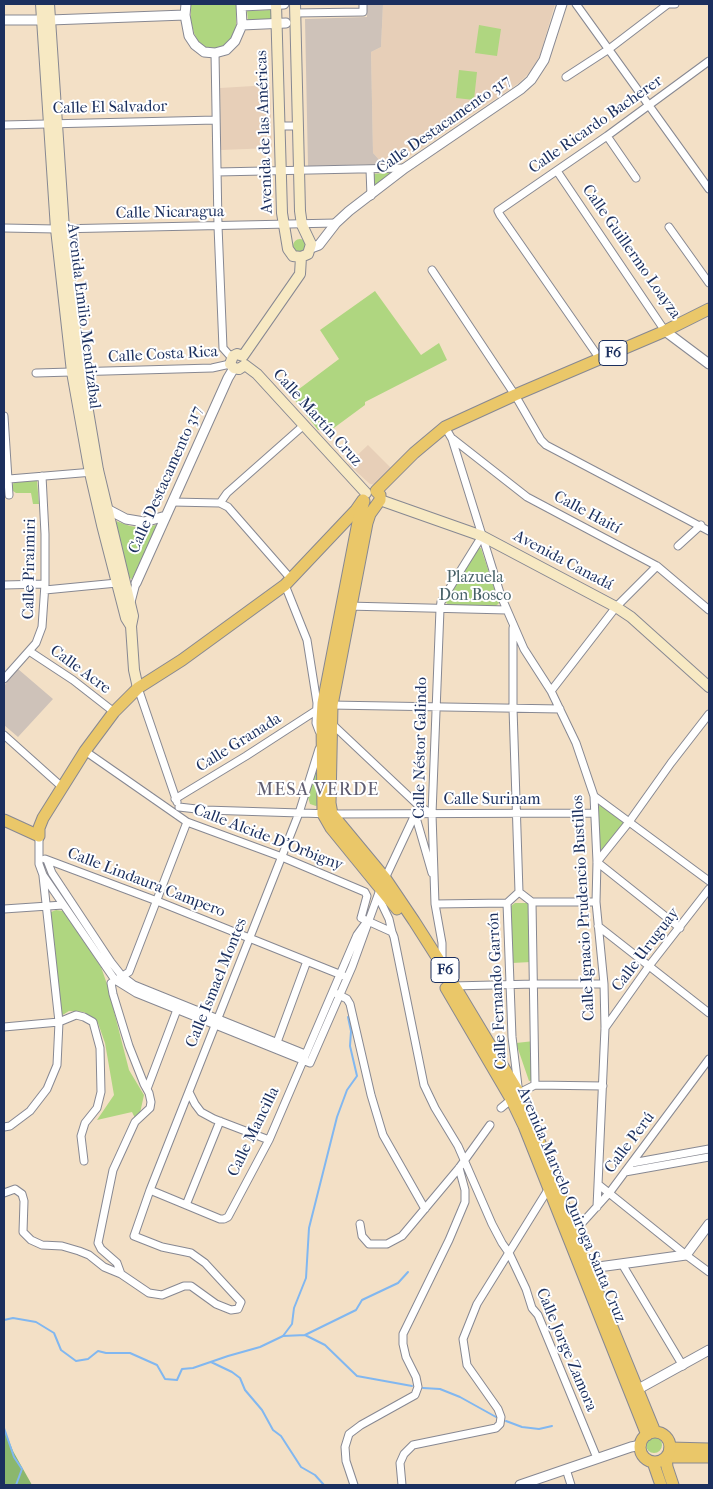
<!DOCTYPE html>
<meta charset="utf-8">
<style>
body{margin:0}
#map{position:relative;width:713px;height:1489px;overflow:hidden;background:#f3e0c6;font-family:"IM FELL French Canon",serif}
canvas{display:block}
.frame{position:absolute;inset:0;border:5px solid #1b2f5e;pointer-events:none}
</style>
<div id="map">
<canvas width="713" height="1489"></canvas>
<div class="frame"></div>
</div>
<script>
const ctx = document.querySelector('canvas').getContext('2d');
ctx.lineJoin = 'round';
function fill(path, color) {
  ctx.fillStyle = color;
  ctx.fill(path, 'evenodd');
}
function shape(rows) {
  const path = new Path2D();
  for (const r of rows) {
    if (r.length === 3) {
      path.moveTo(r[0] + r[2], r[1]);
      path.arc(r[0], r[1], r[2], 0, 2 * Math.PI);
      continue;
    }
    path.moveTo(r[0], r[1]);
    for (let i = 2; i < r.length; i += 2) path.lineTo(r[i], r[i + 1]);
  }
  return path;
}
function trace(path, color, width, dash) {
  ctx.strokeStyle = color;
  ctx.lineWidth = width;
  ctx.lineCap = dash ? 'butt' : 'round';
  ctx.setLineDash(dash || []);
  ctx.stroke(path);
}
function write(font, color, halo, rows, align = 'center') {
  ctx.font = font + ' "IM FELL French Canon",serif';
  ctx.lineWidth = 4;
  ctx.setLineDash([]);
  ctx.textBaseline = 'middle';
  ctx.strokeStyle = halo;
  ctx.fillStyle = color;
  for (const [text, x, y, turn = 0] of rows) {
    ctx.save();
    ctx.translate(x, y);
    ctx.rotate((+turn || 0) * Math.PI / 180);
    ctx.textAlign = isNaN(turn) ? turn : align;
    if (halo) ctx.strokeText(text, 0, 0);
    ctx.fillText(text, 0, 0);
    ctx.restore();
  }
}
const built = shape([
 [383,4,555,4,540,55,532,70,519,83,402,161,383,164,373,153,371,52,381,47],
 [270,85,272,148,221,150,220,88],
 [368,445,392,469,375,485,370,484,348,464]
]);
const industrial = shape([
 [367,4,383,4,381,47,371,52,373,153,383,164,308,166,305,19,367,17],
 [18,669,53,699,18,737,4,725,4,686]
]);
const green = shape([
 [191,4,236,4,236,25,234,36,229,43,222,48,213,49,205,47,198,41,194,33,191,21],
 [271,10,271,19,248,20,247,11],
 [479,25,501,29,497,56,475,53],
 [459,70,477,72,474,100,456,98],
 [394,172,373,189,373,174],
 [300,246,7],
 [375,291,421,355,439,343,447,360,365,402,365,405,327,433,322,429,318,430,291,395,339,359,320,330],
 [37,481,39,504,33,504,31,493,16,493,13,491,12,486,14,482],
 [116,521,130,526,143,528,159,524,132,579,126,577],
 [478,548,481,548,499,603,496,606,449,605,445,602],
 [318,755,319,804,316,806,310,804,308,797],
 [601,805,623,821,624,823,601,853,598,852,598,806],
 [515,903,527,903,529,906,531,962,512,963,511,906],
 [56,910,63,911,66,915,101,967,107,984,129,1070,144,1095,140,1113,135,1118,132,1112,97,1120,114,1095,105,1043,98,1023,84,1012,69,1011,61,1016,50,917,51,912],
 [534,1041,534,1080,529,1081,516,1043],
 [654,1445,8]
]);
const forest = shape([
 [4,1428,13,1451,32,1485,4,1485]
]);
const stream = shape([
 [4,1320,13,1318,36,1322,54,1333,61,1350,76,1361,88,1359,98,1351,106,1353,130,1353,157,1365,165,1379,177,1380,182,1369,193,1368,228,1356,260,1347,283,1336,292,1324,294,1308,306,1278,309,1228,337,1117,347,1090,357,1076,350,1046,351,1031,348,1017],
 [305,1335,356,1310,362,1300,398,1283,408,1272],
 [283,1336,305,1335,325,1345,357,1376,412,1386],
 [211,1362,232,1372,240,1378,245,1390,262,1410,273,1430,281,1436,301,1467,315,1475,324,1485],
 [423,1388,440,1389,460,1397,496,1417],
 [506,1421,522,1427,539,1429,552,1426],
 [4,1428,14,1457,22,1469,16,1485]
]);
const minor = shape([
 [576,4,709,189],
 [295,13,363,12,363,4],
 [215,53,218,226,223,348,231,357],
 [566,77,609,49,668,4,675,4],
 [4,125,216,120],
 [279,126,298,126],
 [607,136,636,178],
 [370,169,371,196],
 [557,171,665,331],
 [217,172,405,168],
 [669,227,709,283],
 [4,228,56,229,336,223],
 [432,270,515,395,541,440,546,445,709,531],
 [600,359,500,215,498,211,607,136,709,61],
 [36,373,212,368,230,364],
 [4,416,9,495],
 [445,427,452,439,501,596,524,649,551,691,576,743,594,796,597,862,596,902,604,984,605,1028,597,1207],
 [453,439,527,497,657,566,709,610],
 [9,479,93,472],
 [172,502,220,503,228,507,291,579],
 [220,503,227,493,304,425],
 [678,546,701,525],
 [4,585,45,584],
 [285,585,307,640,317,703,316,723,319,731],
 [45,590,117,583],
 [131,602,136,583],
 [347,606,507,610],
 [513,628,513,708,519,892,507,903,512,1037,518,1086],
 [29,651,73,680,114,712],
 [4,679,36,643,42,627,45,584,45,534,42,476],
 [138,688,177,802],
 [551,691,616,607,657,566],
 [330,705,560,709],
 [332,724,419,806,432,814],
 [4,735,62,787],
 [85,751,187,822,282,857,365,892,367,896,361,918,392,932,394,937,424,1085,435,1108,458,1146,492,1224,502,1243,509,1253,526,1289,532,1308,538,1315,597,1458],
 [594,796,709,881],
 [175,799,246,756,317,710],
 [179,807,205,810,332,814,594,813],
 [415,814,432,873],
 [187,822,129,972,111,983,113,994,129,1046,144,1084,149,1093,151,1102,150,1108,135,1122,113,1170,98,1243,101,1249,117,1263,121,1274,149,1293,162,1295,184,1286,191,1286,216,1304,231,1310,238,1309,241,1302,205,1263,191,1253,162,1247,134,1236,150,1190,299,813,319,749],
 [39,836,39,864,43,875,115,980,136,993,310,1063,352,967,381,887,419,806],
 [45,859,157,901,344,976],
 [47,860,52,873,111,962,122,976,134,985,305,1054],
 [519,892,532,902,535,1085],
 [378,896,389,919,392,932],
 [532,902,596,902],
 [435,904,507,903],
 [4,909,63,905],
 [598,926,709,1013],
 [680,928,597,862,629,822,671,763,709,714],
 [436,968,442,965,442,943,435,904,432,814,440,609,441,602,482,536],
 [452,986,535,984,604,984],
 [335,993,347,999,350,1004,371,1095,383,1135,425,1209],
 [4,1027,59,1022,76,1015,84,1017,93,1022,100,1048,101,1092,97,1108,85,1123,81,1136,84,1161],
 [605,1028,649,966,709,889],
 [276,1045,307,961],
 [147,1089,178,1007],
 [189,1092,195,1104,201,1112,214,1119,269,1140],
 [501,1108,519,1093,535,1085,603,1086],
 [4,1127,10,1126,30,1111,47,1089,57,1065,59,1022,43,876],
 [632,1163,709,1149],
 [625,1172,709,1157],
 [599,1185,686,1255,709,1272],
 [150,1190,220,1219,224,1219,228,1217,269,1140,357,935,365,924],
 [4,1193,15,1189,22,1194,24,1201,23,1232,31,1240,42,1245,62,1246,79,1251,89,1255,104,1267,121,1274],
 [186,1205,220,1121],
 [360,1224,362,1236,369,1244,387,1244,402,1236,459,1168,490,1125],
 [573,1233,610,1192,709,1059],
 [622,1264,683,1366],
 [566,1469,571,1485],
 [354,1485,346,1461,345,1447,349,1434,361,1425,415,1395,418,1387,416,1377,406,1357,403,1344,403,1334,449,1240,465,1202,465,1190,459,1168],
 [402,1485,400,1463,404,1454,413,1445,496,1428,500,1424,501,1417,498,1409,467,1365,463,1339,477,1304,549,1188]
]);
const tertiary = shape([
 [186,4,185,15,189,36,195,45,204,52,215,53,226,50,235,41,242,25,241,4],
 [242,6,284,4],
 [4,20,42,20],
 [50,20,185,15],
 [242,25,286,23],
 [311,248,319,245,336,223,349,211,405,168,521,89,531,80,544,60,562,4],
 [665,331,709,364],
 [104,510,107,509,126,519,144,522,166,516],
 [136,583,228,378,234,368],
 [584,1269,686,1255,709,1224],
 [633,1392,709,1350],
 [520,1485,631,1447,641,1445]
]);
const secondary = shape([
 [41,4,56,229,72,372,90,473,102,525,126,618,131,626],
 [49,4,64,229,78,352,98,470,133,616,131,626,134,670,138,688],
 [276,4,282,213,288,249,293,256,301,257,308,254,311,244,302,225,300,211,295,4],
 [243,356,300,274,301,257],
 [243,356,237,354,233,356,230,364,234,368,239,369,245,365],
 [245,365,257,374,366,493],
 [380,500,482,536,616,607,631,617,709,687]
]);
const primary = shape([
 [4,820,39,836,39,828,43,818,85,751,114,712,138,688,182,660,285,585,356,510,363,500],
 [670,1448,709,1449],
 [667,1457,709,1457]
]);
const trunk = shape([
 [376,491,380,495,380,500,370,514,367,523,332,705,330,803,332,814,385,878,414,921,442,965,519,1093,533,1125,588,1268,655,1432],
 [376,491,414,453,445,427,515,395,665,331,709,309],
 [364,501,359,517,323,703,322,721,323,814,331,828,397,909],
 [446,988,511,1099,524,1126,647,1435],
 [655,1447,15],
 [666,1457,667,1467,673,1485],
 [653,1462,661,1485]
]);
const shields = [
 [613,353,28],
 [445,970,28]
];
const shieldNames = [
 ["F6",613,353],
 ["F6",445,970]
];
const streetNames = [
 ["Calle El Salvador",110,108,-1],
 ["Calle Destacamento 317",444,125,-35],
 ["Calle Ricardo Bacherer",596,125,-35],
 ["Avenida de las Américas",265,132,-92],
 ["Calle Nicaragua",170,213,-1],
 ["Calle Guillermo Loayza",631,252,55],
 ["Avenida Emilio Mendizábal",83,316,83],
 ["Calle Costa Rica",163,355,-3],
 ["Calle Martín Cruz",317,418,48],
 ["Calle Destacamento 317",166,480,-66],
 ["Calle Haití",587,513,28],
 ["Avenida Canadá",563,561,28],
 ["Calle Piraimiri",30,569,-89],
 ["Calle Acre",80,670,36],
 ["Calle Granada",239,743,-32],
 ["Calle Néstor Galindo",421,748,-89],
 ["Calle Surinam",492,800],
 ["Calle Alcide D'Orbigny",268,838,21],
 ["Calle Lindaura Campero",146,883,21],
 ["Calle Ignacio Prudencio Bustillos",584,908,-93],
 ["Calle Uruguay",646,950,-53],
 ["Calle Ismael Montes",217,983,-68],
 ["Calle Fernando Garrón",498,991,-93],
 ["Calle Mancilla",254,1132,-64],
 ["Calle Perú",630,1143,-53],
 ["Avenida Marcelo Quiroga Santa Cruz",571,1205,67],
 ["Calle Jorge Zamora",566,1350,67]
];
const parkNames = [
 ["Plazuela",475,578],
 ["Don Bosco",475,596]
];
const neighbourhoodNames = [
 ["MESA VERDE",318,791]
];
fill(built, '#e7cfb8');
fill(industrial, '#cec2b9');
fill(green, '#afd680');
fill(forest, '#8bb76e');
trace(stream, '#81b7f0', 2);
trace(minor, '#878892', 9);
trace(tertiary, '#878892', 11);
trace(secondary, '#878892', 12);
trace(primary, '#878892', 13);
trace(trunk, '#878892', 13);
trace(minor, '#fff', 7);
trace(tertiary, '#fff', 9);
trace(secondary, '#f7e9c3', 10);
trace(primary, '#eac769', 11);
trace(trunk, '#eac769', 11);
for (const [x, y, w] of shields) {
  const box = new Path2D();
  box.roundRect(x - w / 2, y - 12.5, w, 25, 4);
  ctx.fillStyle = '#fff';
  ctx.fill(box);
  trace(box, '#1b2f5e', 1);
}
write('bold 15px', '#1b2f5e', null, shieldNames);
write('16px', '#1b2f5e', '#fff', streetNames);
write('16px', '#476168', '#fff', parkNames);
ctx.letterSpacing = '1px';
write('18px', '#5f5d71', '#fff', neighbourhoodNames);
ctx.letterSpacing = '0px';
</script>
